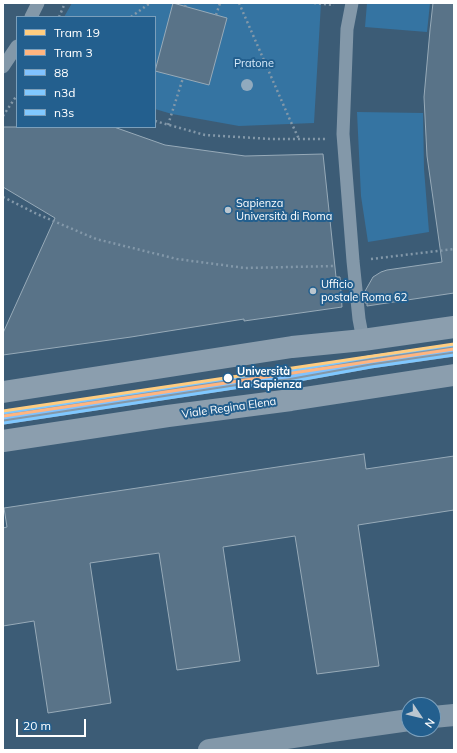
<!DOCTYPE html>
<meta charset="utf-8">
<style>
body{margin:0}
#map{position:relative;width:457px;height:753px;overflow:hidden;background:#3c5c76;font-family:Mulish,sans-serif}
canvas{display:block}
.frame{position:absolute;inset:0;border:4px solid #fff;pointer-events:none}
.legend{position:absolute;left:16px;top:16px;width:140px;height:112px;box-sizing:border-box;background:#235f8e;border:1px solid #7b9fbb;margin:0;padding:5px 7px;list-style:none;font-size:12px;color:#fff}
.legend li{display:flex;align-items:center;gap:8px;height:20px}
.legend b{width:20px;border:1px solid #7b9fbb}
.north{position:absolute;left:401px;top:697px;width:40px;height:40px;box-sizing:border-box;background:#235f8e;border:1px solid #7b9fbb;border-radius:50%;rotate:125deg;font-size:11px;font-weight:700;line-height:16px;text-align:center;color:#fff}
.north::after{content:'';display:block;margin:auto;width:14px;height:18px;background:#bbc6cf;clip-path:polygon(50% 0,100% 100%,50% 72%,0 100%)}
.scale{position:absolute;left:16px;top:719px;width:70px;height:18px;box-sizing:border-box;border:2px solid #fff;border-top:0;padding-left:5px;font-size:12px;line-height:14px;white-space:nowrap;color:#fff;-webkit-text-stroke:3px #235f8e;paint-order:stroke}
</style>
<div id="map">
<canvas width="457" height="753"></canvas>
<div class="frame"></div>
<ul class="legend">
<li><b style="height:5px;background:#ffcd80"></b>Tram 19</li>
<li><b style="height:5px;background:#ffb580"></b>Tram 3</li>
<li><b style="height:5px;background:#80c2ff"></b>88</li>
<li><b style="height:5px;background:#80c8ff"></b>n3d</li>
<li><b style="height:5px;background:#80c8ff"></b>n3s</li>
</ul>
<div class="north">N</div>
<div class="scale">20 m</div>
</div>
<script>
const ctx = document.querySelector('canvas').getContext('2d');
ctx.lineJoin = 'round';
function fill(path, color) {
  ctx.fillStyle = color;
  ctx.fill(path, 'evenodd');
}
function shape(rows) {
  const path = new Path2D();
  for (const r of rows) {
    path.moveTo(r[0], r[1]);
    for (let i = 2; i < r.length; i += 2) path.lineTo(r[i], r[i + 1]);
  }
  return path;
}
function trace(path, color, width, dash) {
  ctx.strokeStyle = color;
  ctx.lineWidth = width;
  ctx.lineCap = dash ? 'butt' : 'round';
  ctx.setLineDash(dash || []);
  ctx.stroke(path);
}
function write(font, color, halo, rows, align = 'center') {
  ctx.font = font + ' Mulish,sans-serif';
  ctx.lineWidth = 4;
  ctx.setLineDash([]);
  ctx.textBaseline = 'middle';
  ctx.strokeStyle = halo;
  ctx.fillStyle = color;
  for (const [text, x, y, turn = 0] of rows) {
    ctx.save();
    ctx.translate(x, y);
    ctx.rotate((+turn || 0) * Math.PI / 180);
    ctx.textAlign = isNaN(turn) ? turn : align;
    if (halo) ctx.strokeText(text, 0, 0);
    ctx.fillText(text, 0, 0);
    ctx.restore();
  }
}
const green = shape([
 [72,3,321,3,314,123,239,126,172,114,155,109,155,17,64,17],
 [367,3,430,3,427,32,365,27],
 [357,112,423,113,424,169,429,232,368,242,361,196]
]);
const building = shape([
 [173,3,227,18,209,85,155,71,173,3],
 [433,3,454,3,454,293,367,306,367,303,365,303,364,293,373,277,381,272,387,270,442,262,427,156,424,97,430,30,433,3],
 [3,127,114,127,165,145,245,156,323,154,336,277,340,277,342,307,244,321,244,319,131,337,3,355,3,333,55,218,3,187,3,127],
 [364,454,366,469,454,456,454,510,358,525,379,666,317,674,295,536,223,547,240,661,177,670,159,553,90,563,111,703,48,713,34,621,3,626,3,528,7,527,4,508,364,454]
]);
const path = shape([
 [239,3,290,120,299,139],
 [314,3,334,5],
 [185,7,186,3],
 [216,15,220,3],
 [59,17,65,3],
 [131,17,150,3],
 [3,116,17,95],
 [155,121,205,135,271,139,325,139],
 [168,125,183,78],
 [3,197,37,214,96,239,177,259,245,268,335,266],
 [371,259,454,249]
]);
const lane = shape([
 [352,3,347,29,343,134,353,261,359,319,363,340],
 [31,17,38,3],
 [3,67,17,46],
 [3,418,246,381,287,377,370,362,454,350]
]);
const street = shape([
 [433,717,454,715],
 [209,750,333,731,409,720]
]);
const secondary = shape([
 [3,392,292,347,363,340,454,327],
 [3,441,168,416,291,400,454,375]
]);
const bus1 = shape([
 [3,418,246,381,287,377,370,362,454,350]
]);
const bus2 = shape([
 [4,423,247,386,288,382,371,367,454,355]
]);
const bus3 = shape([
 [3,413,245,376,286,372,369,357,453,345]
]);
const tram1 = shape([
 [3,411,454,344]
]);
const tram2 = shape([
 [4,416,454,349]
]);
const trees = [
 [247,85]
];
const markers = [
 [228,210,4,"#bbc6cf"],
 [313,291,4,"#bbc6cf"],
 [228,378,5,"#fff"]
];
const parkNames = [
 ["Pratone",254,64]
];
const poiNames = [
 ["Sapienza",236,204],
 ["Università di Roma",236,217],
 ["Ufficio",321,285],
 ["postale Roma 62",321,298]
];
const stopNames = [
 ["Università",237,372],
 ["La Sapienza",237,385]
];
const streetNames = [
 ["Viale Regina Elena",229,408,-8]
];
fill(green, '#3574a2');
fill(building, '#597388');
trace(building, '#97aab8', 1);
trace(path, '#8398a9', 2.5, [2, 3]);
trace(lane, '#8398a9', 13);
trace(street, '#8398a9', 22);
trace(secondary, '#8b9eae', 22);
trace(bus1, '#80c2ff', 3);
trace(bus2, '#80c8ff', 3);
trace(bus3, '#80c8ff', 3);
trace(tram1, '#ffcd80', 3);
trace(tram2, '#ffb580', 3);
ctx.fillStyle = '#91aabe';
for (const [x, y] of trees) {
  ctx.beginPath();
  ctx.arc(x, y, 6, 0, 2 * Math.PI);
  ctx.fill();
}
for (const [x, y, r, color] of markers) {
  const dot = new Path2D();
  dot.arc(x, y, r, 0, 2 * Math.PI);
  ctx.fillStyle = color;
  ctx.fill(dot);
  trace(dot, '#235f8e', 1.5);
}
write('11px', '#d7eaf9', '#235f8e', parkNames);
write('11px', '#fff', '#235f8e', poiNames, 'left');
write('bold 11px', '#fff', '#235f8e', stopNames, 'left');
write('11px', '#fff', '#235f8e', streetNames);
</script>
